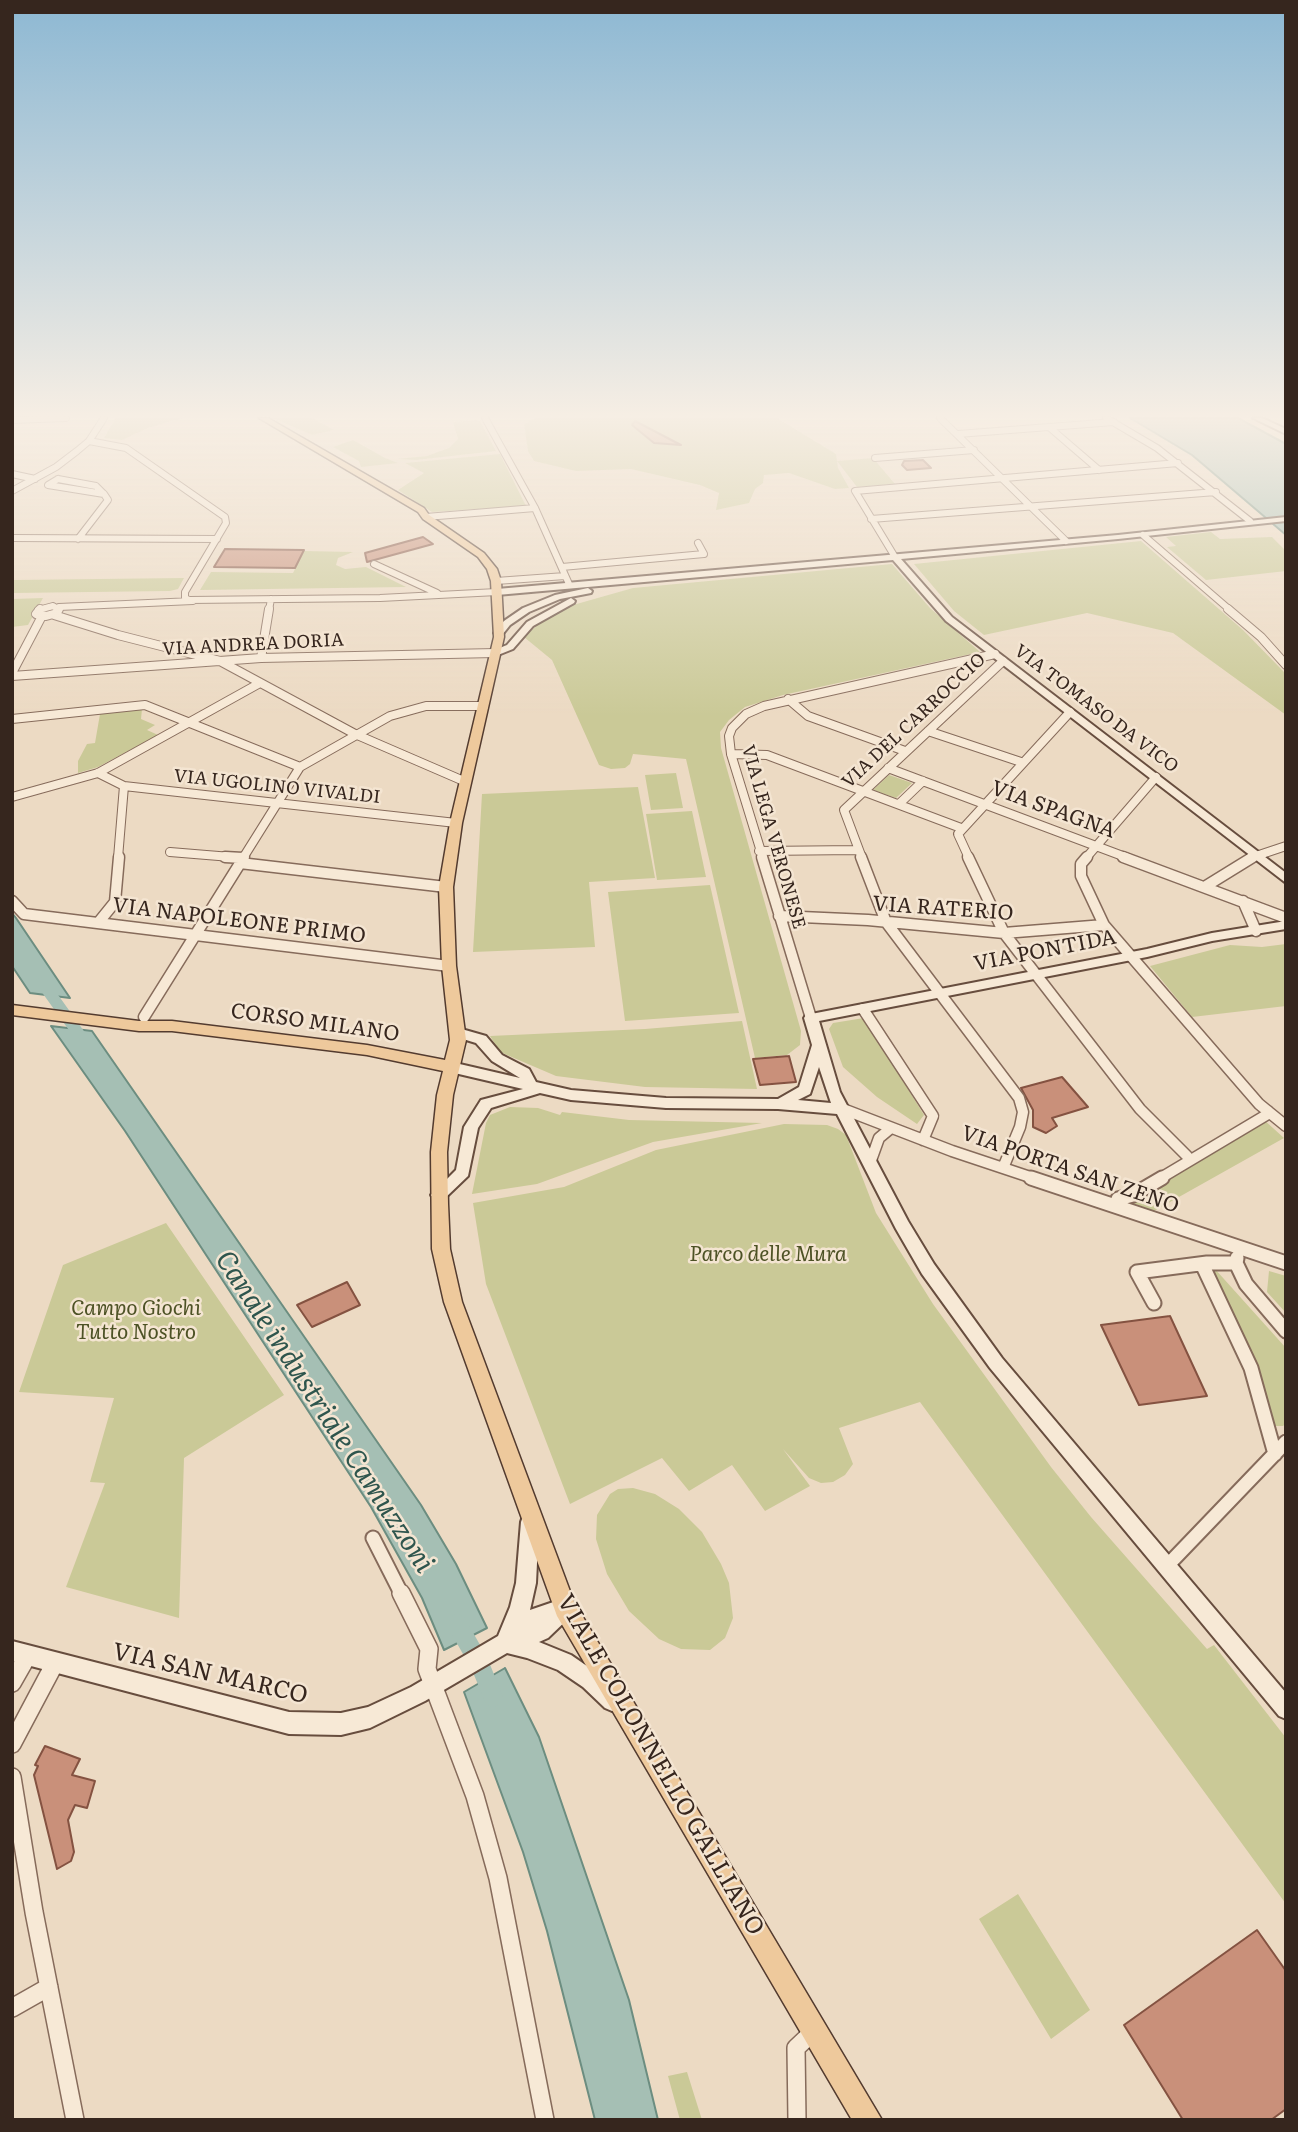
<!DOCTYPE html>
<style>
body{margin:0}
#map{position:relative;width:1298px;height:2132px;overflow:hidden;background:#ecdac3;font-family:Literata,serif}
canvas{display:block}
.frame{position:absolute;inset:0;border:14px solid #36261e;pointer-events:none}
</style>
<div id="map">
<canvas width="1298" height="2132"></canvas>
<div class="frame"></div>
</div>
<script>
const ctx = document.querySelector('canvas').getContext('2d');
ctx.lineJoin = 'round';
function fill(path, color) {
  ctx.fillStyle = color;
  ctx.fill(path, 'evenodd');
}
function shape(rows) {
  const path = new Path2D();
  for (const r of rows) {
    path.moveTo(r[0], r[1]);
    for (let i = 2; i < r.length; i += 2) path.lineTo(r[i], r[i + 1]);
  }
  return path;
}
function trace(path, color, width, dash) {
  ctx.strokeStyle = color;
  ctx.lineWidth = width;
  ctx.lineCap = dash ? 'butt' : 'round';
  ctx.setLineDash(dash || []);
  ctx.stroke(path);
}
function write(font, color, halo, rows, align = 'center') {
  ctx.font = font + ' Literata,serif';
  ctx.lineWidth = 5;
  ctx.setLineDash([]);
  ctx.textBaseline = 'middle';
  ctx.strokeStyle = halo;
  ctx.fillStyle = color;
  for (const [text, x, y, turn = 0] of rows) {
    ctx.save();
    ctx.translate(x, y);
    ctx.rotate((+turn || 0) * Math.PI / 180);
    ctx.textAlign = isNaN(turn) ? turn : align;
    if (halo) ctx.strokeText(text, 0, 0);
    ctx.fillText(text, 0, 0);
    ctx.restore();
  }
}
const green = shape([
 [116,418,182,418,148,428,122,440,104,438],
 [273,418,312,418,334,430,312,435],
 [536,418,777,418,836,454,838,468,849,488,835,489,789,473,764,475,763,483,755,489,749,503,716,510,719,493,700,485,631,469,576,471,534,461,528,451,524,424],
 [475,420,480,421,496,451,416,460,397,459,427,456,449,448,458,439,453,422],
 [353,440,385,458,398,463,361,467,359,461,333,447],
 [500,454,526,506,432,512,398,490,424,473,405,463],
 [873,458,895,484,857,487,837,461],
 [1211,532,1220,539,1272,537,1286,551,1286,571,1206,580,1167,547,1176,546,1166,537],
 [1141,541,1243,630,1284,672,1286,715,1173,633,1087,613,984,635,954,611,914,564],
 [304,551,353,552,338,558,336,565,345,569,366,567,406,587,200,590,211,572,293,573],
 [892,564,930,608,980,652,783,695,745,707,729,720,720,732,721,748,801,1031,800,1045,787,1055,755,1058,686,759,633,754,630,764,625,768,611,769,599,765,552,660,524,637,543,620,566,607,633,588],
 [184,578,178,589,170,591,12,593,12,580],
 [43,598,28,625,12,627,12,599],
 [142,709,141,719,155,725,147,730,158,735,98,767,78,773,78,761,87,744,95,743,100,714],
 [676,773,683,808,651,810,645,775],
 [889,775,912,783,896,798,873,790],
 [638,787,655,878,589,882,595,947,473,952,482,794],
 [692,811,706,877,657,880,646,814],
 [710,885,739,1013,625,1021,608,892],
 [1286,944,1286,1006,1192,1017,1150,966,1230,945,1262,947],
 [864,1018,924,1115,917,1124,877,1097,843,1067,829,1029,833,1023],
 [742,1021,757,1089,645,1087,556,1076,500,1052,490,1036,645,1029],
 [510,1107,538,1108,560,1115,562,1112,629,1120,762,1123,653,1142,537,1184,472,1194,486,1123,490,1115],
 [1263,1119,1284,1138,1154,1211,1127,1201],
 [784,1124,827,1125,838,1129,846,1135,876,1213,933,1304,1051,1467,1091,1517,1207,1649,1214,1645,1286,1738,1286,1904,920,1402,839,1428,853,1464,845,1475,833,1482,821,1483,809,1478,783,1449,810,1486,765,1511,732,1465,689,1491,662,1458,570,1504,486,1284,473,1203,564,1187,656,1150],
 [166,1223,284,1395,184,1458,179,1618,66,1587,105,1483,90,1482,114,1398,19,1392,63,1265],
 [1215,1269,1286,1348,1286,1423,1283,1426,1275,1426,1255,1361,1210,1270],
 [1269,1271,1286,1276,1286,1313,1267,1292],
 [633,1488,655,1494,679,1509,702,1532,721,1564,729,1583,733,1618,725,1638,710,1650,681,1649,659,1639,629,1611,607,1574,596,1539,597,1515,610,1494,618,1489],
 [1018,1894,1090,2010,1051,2039,979,1919],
 [687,2072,702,2120,680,2120,668,2076]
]);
const water = shape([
 [1130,418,1238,418,1286,444,1286,535,1192,455,1130,418],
 [12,913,16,918,70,998,30,993,12,966,12,913],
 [51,1026,92,1031,421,1505,456,1564,487,1628,444,1650,422,1598,371,1507,125,1131,51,1026],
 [505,1668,539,1737,629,2000,658,2120,595,2120,547,1931,523,1852,464,1692,505,1668]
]);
const canal = shape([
 [41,977,46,978,91,1041,93,1044,91,1047,81,1047,36,984,34,981,41,977],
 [457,1614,464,1617,487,1657,503,1697,500,1704,493,1707,486,1704,472,1670,450,1631,447,1624,450,1617,457,1614]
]);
const building = shape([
 [635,421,681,445,654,443,632,425,635,421],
 [923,460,931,468,907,470,902,465,904,461,923,460],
 [423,537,433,544,367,562,365,553,423,537],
 [225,549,304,550,295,568,214,567,225,549],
 [789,1056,796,1082,760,1085,753,1059,789,1056],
 [1062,1077,1088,1107,1052,1118,1057,1126,1046,1133,1033,1127,1033,1110,1021,1088,1062,1077],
 [347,1282,360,1305,312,1327,297,1305,347,1282],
 [1170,1316,1207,1396,1139,1405,1101,1325,1170,1316],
 [45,1746,80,1759,72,1775,95,1781,87,1808,75,1805,68,1820,74,1852,71,1861,57,1869,34,1775,38,1766,35,1765,45,1746],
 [1257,1930,1286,1971,1286,2109,1271,2120,1183,2120,1124,2025,1257,1930]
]);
const streetFar4 = shape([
 [485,418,535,508,569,584],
 [940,418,1066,541],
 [1106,418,1157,448,1250,521],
 [12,420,66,418],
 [1049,427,1099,470],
 [958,434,1114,422],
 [89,441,126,448,225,517,226,523,185,592,185,598,189,600,380,598,497,592],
 [875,458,974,450],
 [12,474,35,479],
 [58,479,96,486,104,494,48,485,58,479],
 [12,491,56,467,77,451,89,441,104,418],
 [426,517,535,508],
 [871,519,1216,492],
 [1143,535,1230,610],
 [12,538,217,539],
 [78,539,108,500,104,494],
 [895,557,855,491,1178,463],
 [374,564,437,593],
 [562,567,704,554,698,543],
 [496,581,565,576],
 [59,607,193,601],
 [38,610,53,606,59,610],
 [269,610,271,599]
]);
const streetFar3 = shape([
 [40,609,36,614,46,616,57,613,59,609],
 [1228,609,1261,637,1286,665],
 [54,615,118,635,220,661,355,734,466,782],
 [261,658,269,609],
 [12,673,42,616],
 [12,676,261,658,495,653],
 [788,699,808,716,905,751],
 [12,719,145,705,300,767],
 [928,731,1021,762],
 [731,754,767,755,961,828],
 [888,768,1128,858],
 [98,773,124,786,456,823],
 [12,797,98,773,260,683],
 [899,804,923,781],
 [759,851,858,850],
 [170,852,243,858],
 [118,858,124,786],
 [243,858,300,767,390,716,426,706,484,706],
 [763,858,731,754,729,736,732,728,746,714,764,706,995,654],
 [862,858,844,810,1003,661],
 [969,858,958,834,1070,712],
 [1086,858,1156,777],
 [1250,858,1286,846]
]);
const streetFar2 = shape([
 [225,857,243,858],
 [762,857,811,1018],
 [861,857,886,922,1019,1098,1023,1112,1020,1127,1003,1168],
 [968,857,1004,933,1140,1109,1187,1156],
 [1087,857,1081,864,1081,876,1104,925,1259,1104,1286,1126],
 [1123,857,1286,918],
 [240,863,446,887],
 [1206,886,1253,857],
 [12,901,24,914,449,966],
 [1243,901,1256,931],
 [779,916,868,920,1004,933,1104,925],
 [98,923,115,902,119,857],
 [863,1009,933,1116,923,1140],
 [144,1017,244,857],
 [843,1109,952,1151,1036,1179],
 [870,1163,879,1138,891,1128],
 [1159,1179,1268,1114,1268,1111]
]);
const streetFar1 = shape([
 [1031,1178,1286,1263],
 [1118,1199,1133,1195,1162,1178],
 [1237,1258,1236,1263,1246,1284,1286,1331],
 [1202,1264,1251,1368,1275,1454],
 [1154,1303,1137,1272,1207,1263,1236,1263],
 [373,1538,402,1595],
 [1166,1567,1286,1442]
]);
const street = shape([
 [401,1593,429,1649,427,1669,475,1796,498,1878,545,2120],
 [12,1683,28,1655],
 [12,1744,55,1663],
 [12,1777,34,1912,75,2120],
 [12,2008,49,1987],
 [797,2120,796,2048,815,2030]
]);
const secondary = shape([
 [1253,418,1262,418,1286,429,1286,434,1253,418],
 [1286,517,1286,521,1118,539,901,559,952,617,1286,873,1286,883,946,621,893,560,497,595,493,592,497,589,1118,535,1286,517],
 [588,588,592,591,591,593,560,599,529,612,510,625,502,635,494,633,504,621,523,608,555,595,588,588],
 [571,598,575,601,574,603,533,626,513,649,498,655,492,655,492,651,507,645,527,622,571,598],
 [1286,921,1286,929,1212,941,1147,957,819,1021,840,1092,908,1221,934,1264,1002,1358,1286,1693,1286,1719,1279,1716,990,1368,922,1274,896,1229,837,1114,778,1109,666,1108,571,1100,540,1093,491,1108,478,1128,468,1176,444,1199,439,1201,434,1199,431,1195,456,1170,464,1127,481,1100,523,1089,446,1071,444,1067,446,1063,451,1062,520,1078,492,1061,476,1043,453,1036,451,1033,453,1030,458,1028,486,1036,502,1055,529,1069,536,1082,571,1090,666,1098,778,1099,799,1087,812,1045,804,1018,806,1015,1147,949,1212,933,1286,921],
 [819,1067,831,1103,798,1100,810,1094,819,1067],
 [530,1513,537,1516,539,1522,536,1583,530,1610,565,1598,572,1601,575,1608,572,1615,548,1638,539,1642,571,1655,597,1673,619,1694,622,1701,619,1708,612,1711,605,1708,583,1687,558,1670,527,1658,507,1653,425,1701,370,1728,341,1735,289,1734,12,1661,12,1641,289,1712,341,1713,368,1707,411,1687,498,1636,510,1607,516,1583,521,1522,523,1516,530,1513]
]);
const primary = shape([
 [259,418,268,418,424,508,429,515,484,553,497,569,501,581,504,637,462,823,453,887,456,966,466,1040,453,1095,447,1152,448,1204,450,1249,462,1302,574,1602,882,2120,852,2120,557,1616,444,1302,432,1249,431,1152,437,1095,443,1071,367,1055,172,1031,139,1031,12,1015,12,1005,139,1021,172,1021,367,1045,445,1060,450,1040,442,966,439,887,450,823,494,637,491,581,487,569,478,557,423,519,418,512,259,418]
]);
const farStreetnames = [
 ["VIA ANDREA DORIA",253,645,-3],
 ["VIA TOMASO DA VICO",1096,709,37],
 ["VIA DEL CARROCCIO",914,721,-43],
 ["VIA UGOLINO VIVALDI",277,787,6],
 ["VIA LEGA VERONESE",773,837,74]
];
const streetNames = [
 ["VIA SPAGNA",1053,810,20],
 ["VIA RATERIO",943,909,4],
 ["VIA NAPOLEONE PRIMO",239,921,7],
 ["VIA PONTIDA",1045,951,-11],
 ["CORSO MILANO",315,1023,8],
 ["VIA PORTA SAN ZENO",1070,1170,19]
];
const parkNames = [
 ["Parco delle Mura",768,1255],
 ["Campo Giochi",136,1309],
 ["Tutto Nostro",136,1333]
];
const nearStreetnames = [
 ["VIA SAN MARCO",210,1674,13],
 ["VIALE COLONNELLO GALLIANO",660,1765,60]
];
const nearWaternames = [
 ["Canale industriale Camuzzoni",324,1412,57]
];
fill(green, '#cac997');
fill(water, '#a5bfb4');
trace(water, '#6c8d80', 2);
fill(canal, '#a5bfb4');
fill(building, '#c9907a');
trace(building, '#845241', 2);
trace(streetFar4, '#866b5b', 8);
trace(streetFar3, '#866b5b', 10);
trace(streetFar2, '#866b5b', 13);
trace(streetFar1, '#866b5b', 17);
trace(street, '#866b5b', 20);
trace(secondary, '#674d3e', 4);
trace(primary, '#533b2f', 3);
trace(streetFar4, '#f7e9d6', 6);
trace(streetFar3, '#f7e9d6', 8);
trace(streetFar2, '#f7e9d6', 10);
trace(streetFar1, '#f7e9d6', 13);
trace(street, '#f7e9d6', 17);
fill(secondary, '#f7e9d6');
fill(primary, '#eec99c');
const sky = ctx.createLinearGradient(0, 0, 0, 716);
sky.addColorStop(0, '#8db8d3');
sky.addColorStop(0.58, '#f6eee4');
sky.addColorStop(1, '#f6eee400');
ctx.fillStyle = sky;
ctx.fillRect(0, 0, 1298, 716);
write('18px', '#36261e', '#f4e5d2', farStreetnames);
write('21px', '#36261e', '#f4e5d2', streetNames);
write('italic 21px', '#4d5225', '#f4e5d2', parkNames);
write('24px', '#36261e', '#f4e5d2', nearStreetnames);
write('italic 28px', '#2e554d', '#f4e5d2', nearWaternames);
</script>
